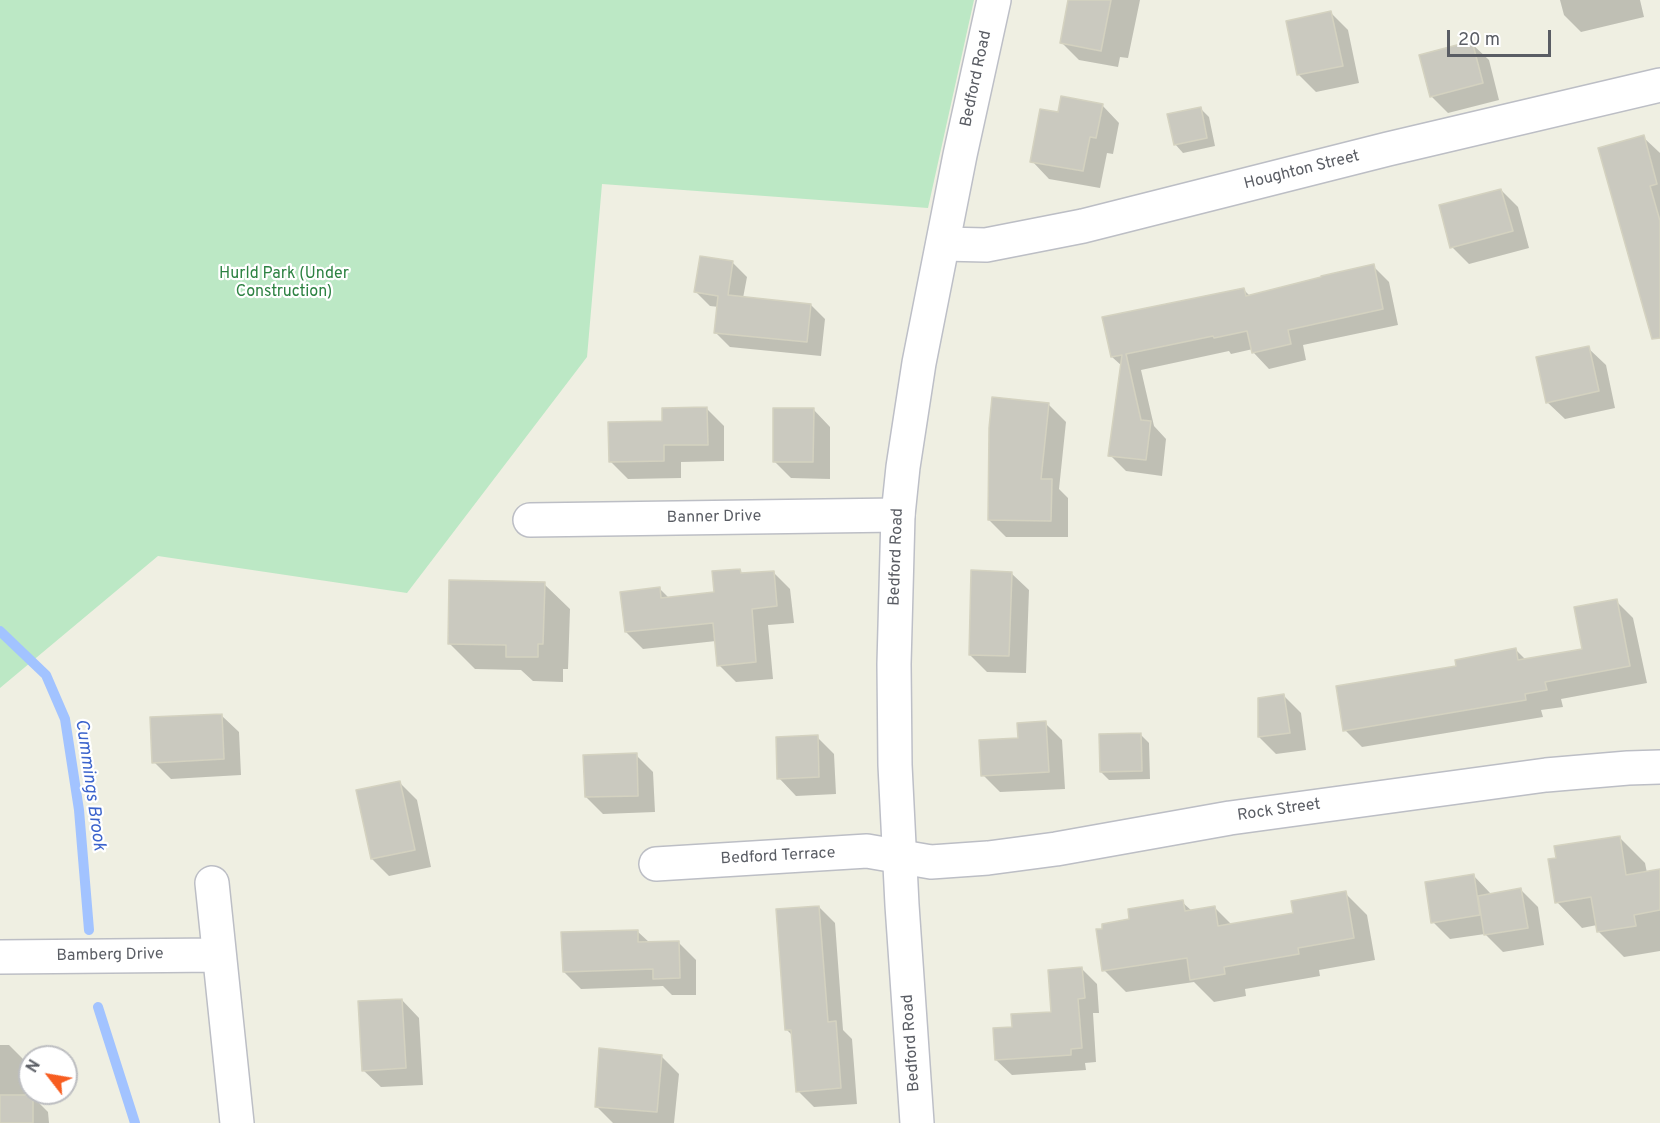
<!DOCTYPE html>
<style>
body{margin:0}
#map{position:relative;width:1660px;height:1123px;overflow:hidden;background:#efefe2;font-family:Overpass,sans-serif}
canvas{display:block}
.north{position:absolute;left:18px;top:1045px;width:60px;height:60px;box-sizing:border-box;background:#fff;border:2px solid #bdbec1;border-radius:50%;rotate:301deg;font-size:16px;font-weight:700;line-height:24px;text-align:center;color:#5a5d64}
.north::after{content:'';display:block;margin:auto;width:21px;height:27px;background:#f75d20;clip-path:polygon(50% 0,100% 100%,50% 72%,0 100%)}
.scale{position:absolute;left:1447px;top:30px;width:104px;height:27px;box-sizing:border-box;border:3px solid #5a5d64;border-top:0;padding-left:8px;font-size:18px;line-height:21px;white-space:nowrap;color:#5a5d64;-webkit-text-stroke:4px #fff;paint-order:stroke}
</style>
<div id="map">
<canvas width="1660" height="1123"></canvas>
<div class="north">N</div>
<div class="scale">20 m</div>
</div>
<script>
const ctx = document.querySelector('canvas').getContext('2d');
ctx.lineJoin = 'round';
function fill(path, color) {
  ctx.fillStyle = color;
  ctx.fill(path, 'evenodd');
}
function shape(rows) {
  const path = new Path2D();
  for (const r of rows) {
    path.moveTo(r[0], r[1]);
    for (let i = 2; i < r.length; i += 2) path.lineTo(r[i], r[i + 1]);
  }
  return path;
}
function trace(path, color, width, dash) {
  ctx.strokeStyle = color;
  ctx.lineWidth = width;
  ctx.lineCap = dash ? 'butt' : 'round';
  ctx.setLineDash(dash || []);
  ctx.stroke(path);
}
function write(font, color, halo, rows, align = 'center') {
  ctx.font = font + ' Overpass,sans-serif';
  ctx.lineWidth = 4.5;
  ctx.setLineDash([]);
  ctx.textBaseline = 'middle';
  ctx.strokeStyle = halo;
  ctx.fillStyle = color;
  for (const [text, x, y, turn = 0] of rows) {
    ctx.save();
    ctx.translate(x, y);
    ctx.rotate((+turn || 0) * Math.PI / 180);
    ctx.textAlign = isNaN(turn) ? turn : align;
    if (halo) ctx.strokeText(text, 0, 0);
    ctx.fillText(text, 0, 0);
    ctx.restore();
  }
}
const green = shape([
 [0,0,974,0,928,208,602,184,587,357,407,593,158,556,0,688]
]);
const shadow = shape([
 [1070,0,1140,0,1128,58,1120,57,1118,67,1079,60,1062,43],
 [1560,0,1640,0,1644,17,1581,32,1564,15],
 [1331,13,1348,30,1359,83,1316,92,1299,75,1288,22],
 [1471,43,1489,60,1499,100,1448,113,1431,96],
 [1102,105,1119,123,1113,154,1107,153,1100,188,1049,179,1032,161,1059,114],
 [1200,108,1209,117,1215,146,1183,153,1175,144],
 [1643,137,1660,153,1660,307],
 [1501,190,1518,207,1529,248,1469,264,1452,247],
 [732,262,747,277,743,298,811,305,825,319,821,356,730,347,716,333,719,307,710,306,695,291],
 [1373,266,1389,282,1398,325,1303,345,1306,360,1269,369,1253,352,1253,349,1231,354,1229,351,1141,370,1154,426,1166,439,1162,476,1126,471,1110,455,1122,366,1112,357,1243,289,1250,296],
 [1588,348,1606,365,1615,408,1565,419,1547,402],
 [1049,405,1066,422,1059,489,1068,498,1068,537,1006,537,989,520],
 [707,409,724,426,724,461,681,462,681,478,628,479,610,461,664,422],
 [813,409,830,427,830,479,791,478,774,461],
 [739,570,744,575,773,572,790,589,794,623,768,625,773,679,736,682,719,665,716,641,643,649,626,632,660,589,670,599,715,594],
 [1011,573,1029,590,1026,673,987,672,970,655],
 [544,584,570,609,568,669,563,669,563,682,533,681,521,670,475,669,449,643],
 [1616,601,1633,618,1647,683,1561,699,1563,707,1541,710,1543,717,1362,747,1345,730,1457,667,1516,650,1526,660,1584,650],
 [1284,696,1301,713,1306,750,1276,754,1259,737],
 [221,715,239,732,241,775,171,779,154,762],
 [1045,723,1062,740,1065,789,1000,792,983,775,1019,739],
 [1141,735,1149,743,1150,779,1109,780,1101,772],
 [817,737,834,754,836,794,796,796,779,778],
 [636,755,653,772,655,812,603,814,586,797],
 [399,782,417,800,431,867,389,876,372,859],
 [1619,837,1645,863,1647,873,1660,871,1660,951,1624,957,1598,931,1597,925,1582,928,1557,902],
 [1473,875,1490,893,1491,895,1521,890,1538,907,1544,945,1503,952,1485,934,1450,939,1433,922],
 [1345,893,1367,915,1375,960,1319,970,1320,976,1245,989,1246,996,1214,1002,1194,982,1126,992,1104,970,1131,921,1182,902,1192,911,1215,908,1232,925,1295,914],
 [819,907,835,923,843,1030,852,1039,857,1104,814,1107,798,1091,793,1036,787,1030],
 [637,931,650,943,678,942,696,960,696,995,672,995,663,986,581,989,564,972],
 [1082,969,1097,984,1099,1013,1093,1013,1096,1062,1085,1063,1086,1070,1012,1075,996,1060,1014,1028,1053,1013],
 [402,1000,419,1018,423,1085,381,1087,363,1070],
 [0,1045,9,1045,25,1061,25,1096,32,1096,48,1112,49,1123,0,1123],
 [661,1056,679,1074,674,1123,613,1123,596,1106]
]);
const stream = shape([
 [0,631,46,675,65,719,79,810,89,930],
 [98,1007,135,1123]
]);
const building = shape([
 [1068,0,1111,0,1101,51,1060,43,1068,0],
 [1331,11,1343,66,1297,75,1286,21,1331,11],
 [1472,41,1483,83,1430,97,1419,55,1472,41],
 [1061,96,1103,104,1096,138,1090,137,1083,171,1030,162,1040,109,1058,112,1061,96],
 [1201,107,1207,138,1174,145,1167,114,1201,107],
 [1644,135,1657,184,1650,186,1660,221,1660,338,1652,339,1598,148,1644,135],
 [1501,189,1513,231,1450,248,1439,205,1501,189],
 [700,256,733,261,728,295,811,304,807,342,714,333,718,296,694,292,700,256],
 [1374,264,1383,309,1288,330,1291,344,1252,353,1247,331,1214,338,1213,336,1126,354,1141,420,1151,421,1146,460,1108,456,1122,355,1111,357,1102,317,1244,288,1246,296,1321,277,1321,276,1374,264],
 [1589,346,1599,391,1546,403,1536,357,1589,346],
 [992,397,1049,403,1041,479,1052,479,1051,521,988,520,989,428,992,397],
 [707,407,708,445,664,445,664,461,609,462,608,422,662,421,662,408,707,407],
 [773,408,814,408,813,462,773,462,773,408],
 [740,569,741,573,774,571,777,606,752,609,756,662,717,666,713,623,625,632,620,592,660,587,661,598,714,592,712,571,740,569],
 [971,570,1012,572,1009,656,969,655,971,570],
 [449,580,545,582,543,644,538,644,538,657,506,657,506,645,448,644,449,580],
 [1617,599,1630,666,1545,682,1547,690,1525,694,1526,700,1343,731,1336,686,1456,666,1455,660,1516,648,1518,660,1582,649,1574,607,1617,599],
 [1284,694,1290,733,1258,737,1258,698,1284,694],
 [222,714,224,759,152,763,150,717,222,714],
 [1046,721,1049,772,981,776,979,740,1018,738,1017,723,1046,721],
 [1141,733,1142,771,1100,772,1099,734,1141,733],
 [818,735,819,777,777,779,776,737,818,735],
 [637,753,638,796,585,797,583,755,637,753],
 [400,781,415,850,371,859,356,790,400,781],
 [1620,836,1626,875,1660,869,1660,910,1634,915,1636,926,1597,932,1591,897,1555,903,1548,859,1556,858,1554,846,1620,836],
 [1474,874,1480,915,1431,923,1425,882,1474,874],
 [1521,888,1528,928,1484,935,1478,896,1521,888],
 [1346,891,1354,938,1298,948,1299,954,1224,967,1225,974,1190,980,1187,958,1102,971,1096,929,1102,929,1102,924,1129,919,1128,909,1183,900,1185,911,1215,906,1218,926,1293,913,1291,901,1346,891],
 [819,906,828,1022,836,1021,841,1088,796,1092,791,1030,785,1030,776,909,819,906],
 [638,930,638,942,679,941,680,978,653,979,653,969,563,972,561,932,638,930],
 [1082,967,1085,998,1078,999,1082,1048,1071,1049,1071,1055,995,1060,993,1028,1012,1027,1011,1014,1051,1012,1048,970,1082,967],
 [402,999,406,1068,362,1071,358,1001,402,999],
 [599,1048,662,1055,657,1112,595,1107,599,1048],
 [0,1095,33,1095,33,1123,0,1123,0,1095]
]);
const street = shape([
 [943,244,986,245,1083,226,1388,149,1660,85],
 [530,520,898,515],
 [656,864,867,851,931,862,988,858,1056,849,1230,818,1546,775,1628,768,1660,767],
 [212,883,237,1123],
 [0,957,219,955]
]);
const secondary = shape([
 [917,1123,902,905,895,765,894,664,898,515,903,467,919,363,960,155,994,0]
]);
const streetNames = [
 ["Bedford Road",977,79,-78],
 ["Houghton Street",1302,171,-14],
 ["Banner Drive",714,518,-1],
 ["Bedford Road",897,557,-88],
 ["Rock Street",1279,811,-8],
 ["Bedford Terrace",778,857,-3],
 ["Bamberg Drive",110,956,-1],
 ["Bedford Road",912,1043,-94]
];
const parkNames = [
 ["Hurld Park (Under",284,275],
 ["Construction)",284,293]
];
const waterNames = [
 ["Cummings Brook",89,785,82]
];
fill(green, '#bce8c5');
fill(shadow, '#0003');
trace(stream, '#a2c3ff', 10);
fill(building, '#cac9bf');
trace(building, '#d4d2c0', 1.5);
trace(street, '#bcbec5', 36);
trace(secondary, '#bdbfc7', 36);
trace(street, '#fff', 33);
trace(secondary, '#fff', 33);
write('16px', '#5a5d64', '#fff', streetNames);
write('16px', '#2d8242', '#fff', parkNames);
write('italic 18px', '#3b63cc', '#fff', waterNames);
</script>
